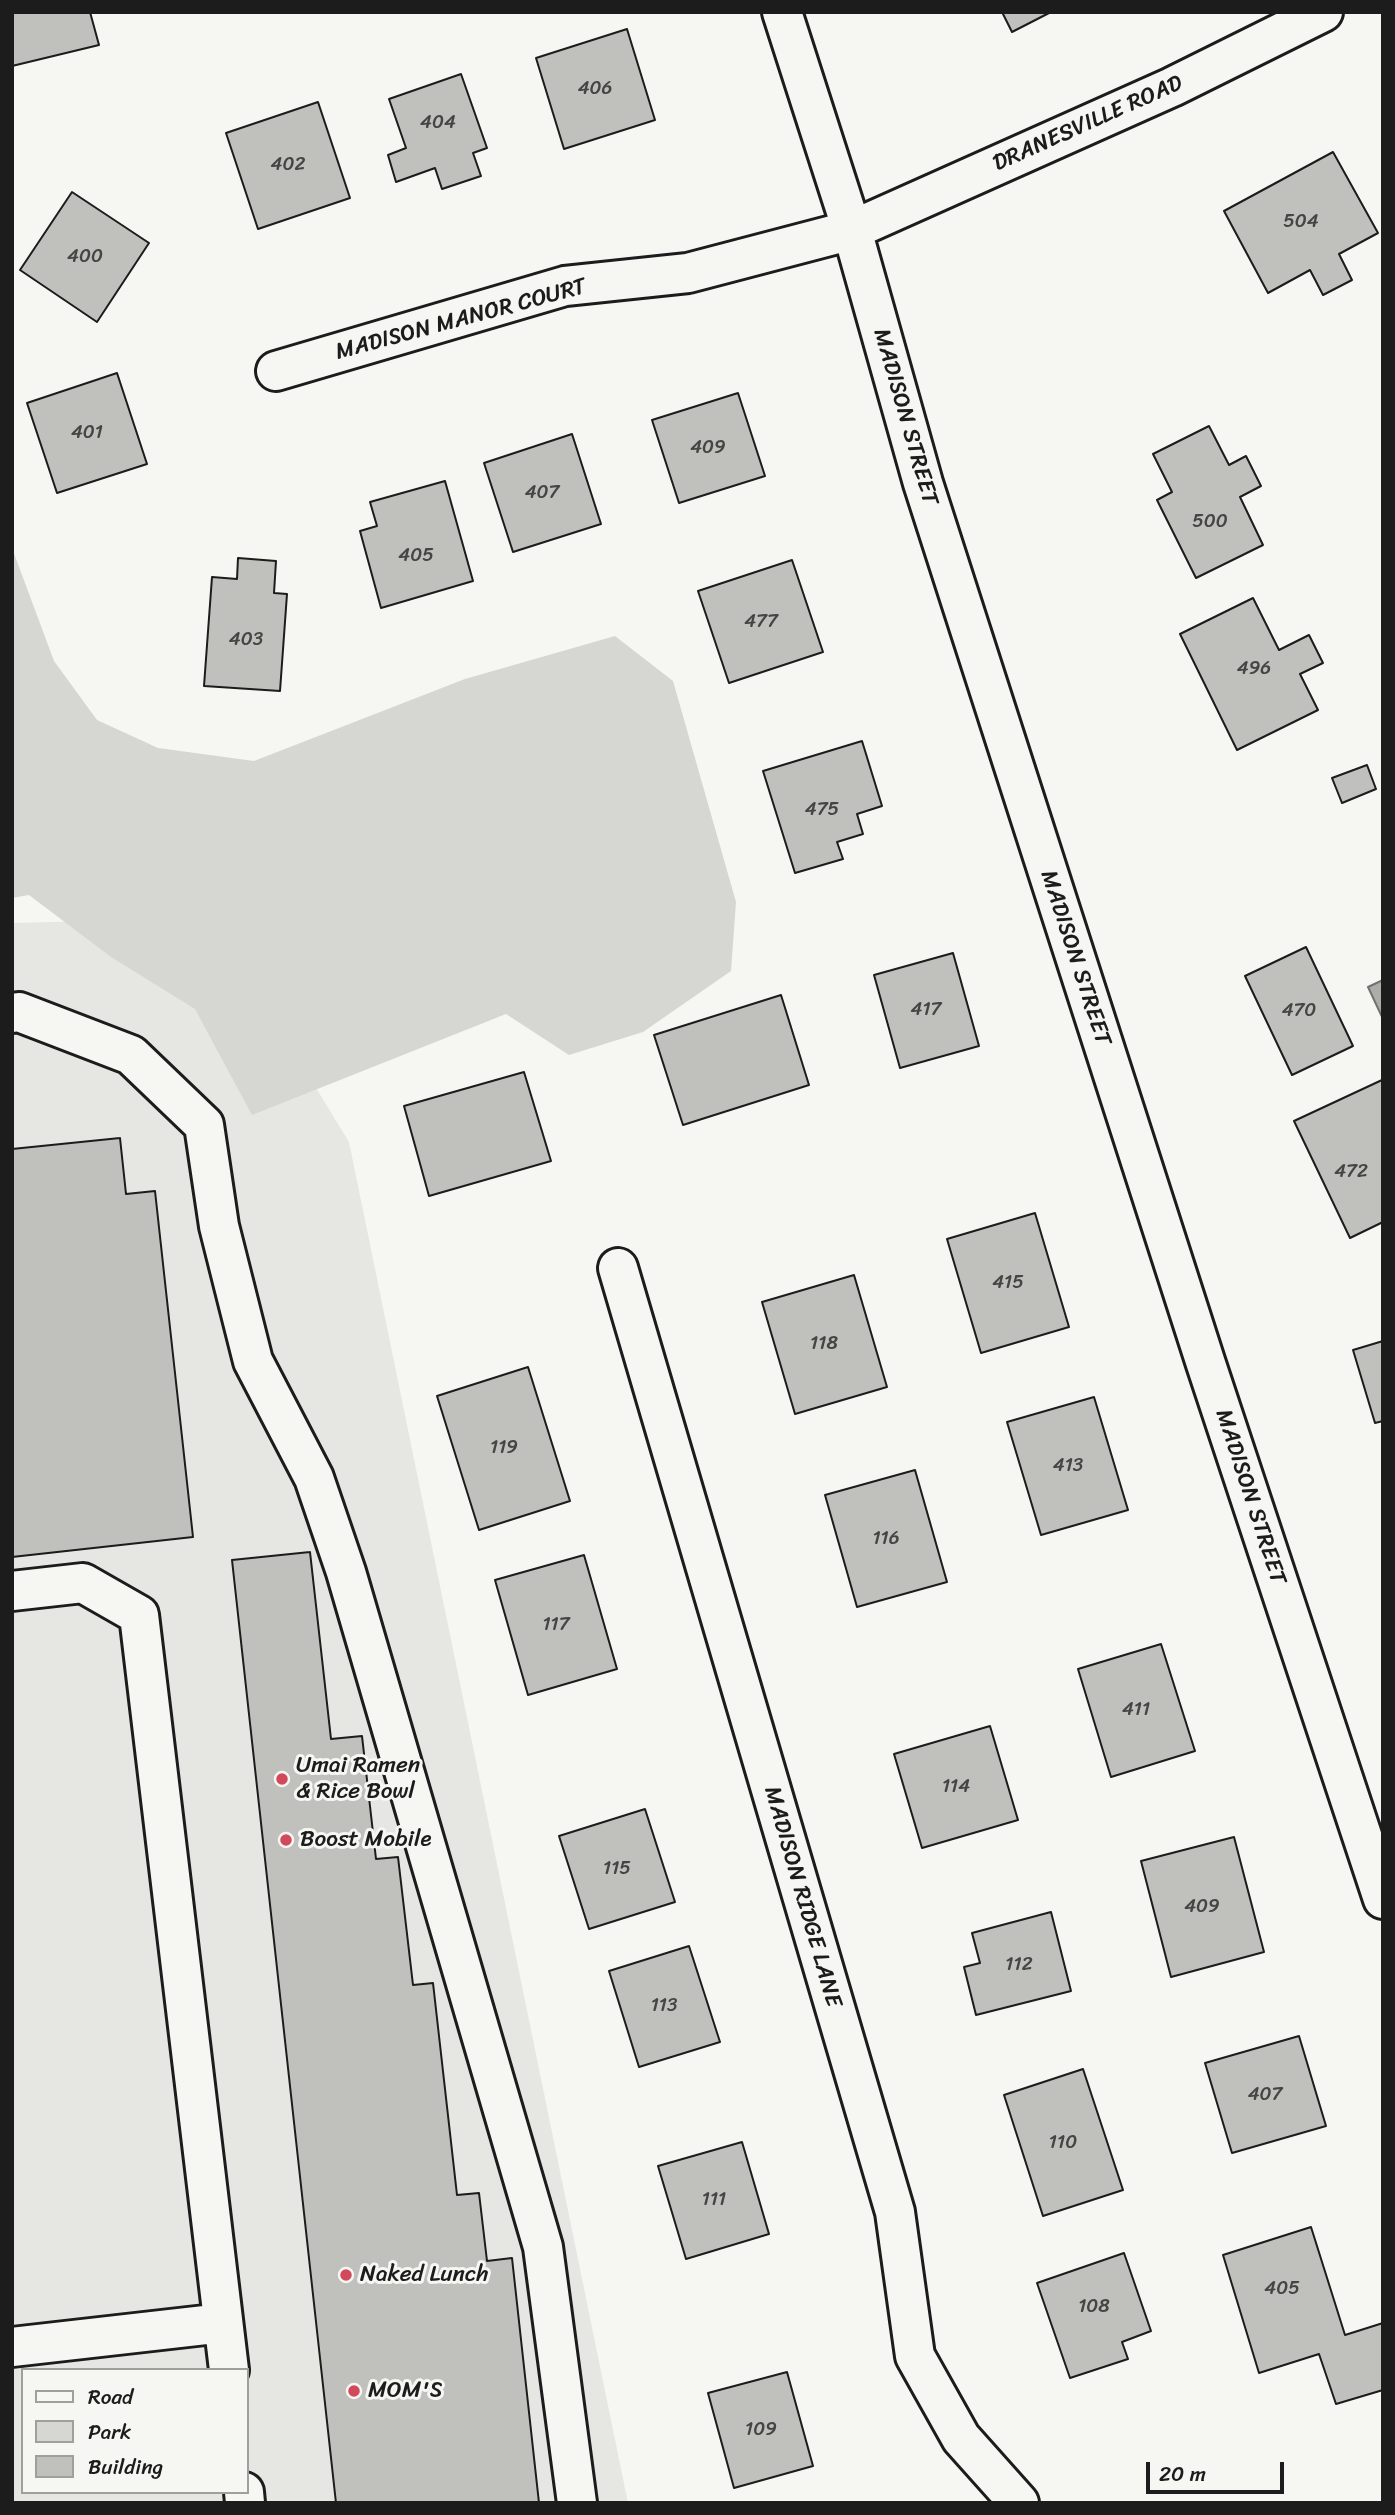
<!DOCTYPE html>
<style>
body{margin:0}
#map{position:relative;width:1395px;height:2515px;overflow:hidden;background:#f6f6f2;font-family:Sriracha,sans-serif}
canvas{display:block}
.frame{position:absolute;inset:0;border:14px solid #1c1c1c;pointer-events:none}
.legend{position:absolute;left:21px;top:2368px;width:228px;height:126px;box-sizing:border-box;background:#f6f6f2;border:2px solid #9f9f9c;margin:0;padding:9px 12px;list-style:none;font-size:21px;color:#1c1c1c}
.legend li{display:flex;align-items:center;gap:14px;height:35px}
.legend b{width:35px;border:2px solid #9f9f9c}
.scale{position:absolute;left:1146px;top:2462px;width:138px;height:32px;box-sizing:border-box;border:4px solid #1c1c1c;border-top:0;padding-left:9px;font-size:21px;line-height:24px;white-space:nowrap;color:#1c1c1c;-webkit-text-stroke:5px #f6f6f2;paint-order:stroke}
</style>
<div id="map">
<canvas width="1395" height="2515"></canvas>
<div class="frame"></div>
<ul class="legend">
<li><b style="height:9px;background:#f6f6f2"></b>Road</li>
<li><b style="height:19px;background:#d6d6d2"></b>Park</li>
<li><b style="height:19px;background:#c0c0bd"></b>Building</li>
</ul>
<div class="scale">20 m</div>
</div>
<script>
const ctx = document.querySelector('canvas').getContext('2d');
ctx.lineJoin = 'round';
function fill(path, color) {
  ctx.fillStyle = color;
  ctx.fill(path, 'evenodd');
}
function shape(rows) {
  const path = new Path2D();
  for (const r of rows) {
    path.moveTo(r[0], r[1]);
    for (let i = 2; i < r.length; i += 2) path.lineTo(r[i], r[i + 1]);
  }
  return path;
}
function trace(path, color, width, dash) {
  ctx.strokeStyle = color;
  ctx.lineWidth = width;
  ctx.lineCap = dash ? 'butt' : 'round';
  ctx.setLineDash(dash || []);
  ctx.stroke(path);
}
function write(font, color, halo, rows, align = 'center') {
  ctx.font = font + ' Sriracha,sans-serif';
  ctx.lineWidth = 6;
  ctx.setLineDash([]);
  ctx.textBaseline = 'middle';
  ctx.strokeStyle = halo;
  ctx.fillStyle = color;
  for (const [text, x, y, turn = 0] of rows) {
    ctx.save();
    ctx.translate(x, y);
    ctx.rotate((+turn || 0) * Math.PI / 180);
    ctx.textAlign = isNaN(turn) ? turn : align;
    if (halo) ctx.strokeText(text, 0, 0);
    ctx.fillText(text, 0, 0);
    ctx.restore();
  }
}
const built = shape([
 [134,920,244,970,349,1142,628,2503,12,2503,12,923],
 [23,2370,247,2370,247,2492,23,2492]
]);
const green = shape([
 [12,548,54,661,97,720,158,748,254,761,465,679,615,636,673,681,736,902,731,971,643,1032,569,1055,506,1014,252,1115,195,1009,111,957,29,895,12,898]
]);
const water = shape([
 [1383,980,1383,1019,1368,987,1383,980]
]);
const building = shape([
 [12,12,90,12,99,45,12,66,12,12],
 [1002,12,1051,12,1012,32,1002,12],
 [627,29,655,120,564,149,536,58,627,29],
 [461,74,487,148,473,153,481,176,442,189,435,168,396,182,388,155,406,148,389,99,461,74],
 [318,102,350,198,258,229,226,133,318,102],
 [1333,152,1378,233,1339,254,1352,280,1323,295,1310,270,1268,293,1224,211,1333,152],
 [72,192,149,243,97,322,20,270,72,192],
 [117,373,147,464,57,493,27,403,117,373],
 [738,393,765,476,679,503,652,420,738,393],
 [1209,426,1229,465,1246,456,1261,486,1240,497,1263,545,1196,578,1157,500,1172,492,1153,454,1209,426],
 [572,434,601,524,513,552,484,463,572,434],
 [445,481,473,581,381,608,360,531,377,526,370,502,445,481],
 [238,558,276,561,274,593,287,594,280,691,204,686,212,577,237,579,238,558],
 [792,560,823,652,729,683,698,591,792,560],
 [1253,598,1279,650,1309,635,1323,663,1300,674,1318,710,1237,750,1180,634,1253,598],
 [862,741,882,806,857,814,863,834,837,842,843,859,795,873,763,771,862,741],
 [1367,765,1376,789,1342,803,1332,778,1367,765],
 [1306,947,1353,1046,1292,1075,1245,976,1306,947],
 [953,953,979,1046,900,1068,874,975,953,953],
 [781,995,809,1085,683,1125,654,1035,781,995],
 [524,1072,551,1161,429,1196,404,1106,524,1072],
 [1382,1080,1383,1222,1350,1238,1294,1121,1382,1080],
 [120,1138,126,1194,155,1191,193,1537,12,1557,12,1149,120,1138],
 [1035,1213,1069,1327,981,1353,947,1239,1035,1213],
 [854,1275,887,1387,795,1414,762,1302,854,1275],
 [1383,1341,1383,1421,1375,1423,1353,1350,1383,1341],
 [528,1367,570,1501,479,1530,437,1396,528,1367],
 [1094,1397,1128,1510,1041,1535,1007,1422,1094,1397],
 [915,1470,947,1582,857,1607,825,1495,915,1470],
 [310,1552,331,1739,362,1736,376,1859,398,1857,413,1985,433,1983,457,2195,479,2193,487,2261,512,2258,539,2503,336,2503,232,1560,310,1552],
 [584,1555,617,1669,528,1695,495,1580,584,1555],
 [1161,1644,1195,1751,1111,1777,1078,1669,1161,1644],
 [990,1726,1018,1820,922,1848,894,1754,990,1726],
 [645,1809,675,1902,589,1929,559,1836,645,1809],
 [1234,1837,1264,1952,1171,1977,1141,1861,1234,1837],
 [1051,1912,1071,1991,976,2015,964,1967,980,1963,972,1933,1051,1912],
 [689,1946,720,2042,639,2067,609,1971,689,1946],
 [1299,2036,1326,2126,1232,2153,1205,2063,1299,2036],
 [1083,2069,1123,2190,1043,2216,1004,2095,1083,2069],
 [742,2142,769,2234,686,2259,658,2166,742,2142],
 [1311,2227,1345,2335,1383,2323,1383,2390,1336,2404,1319,2354,1259,2373,1223,2255,1311,2227],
 [1124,2253,1151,2331,1122,2342,1128,2359,1070,2378,1037,2283,1124,2253],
 [787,2372,813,2466,734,2488,708,2393,787,2372]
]);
const minor = shape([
 [782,12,852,230,923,483,1206,1364,1383,1899],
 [276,371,565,286,688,273,852,230,1172,87,1323,12],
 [12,1013,19,1012,131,1055,204,1125,219,1226,253,1361,314,1478,346,1572,543,2247,577,2503],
 [618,1268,895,2212,915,2356,961,2438,1019,2503],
 [12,1591,83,1583,139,1615,229,2370],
 [12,2347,223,2323],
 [244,2492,245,2503]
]);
const markers = [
 [282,1779,7,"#d1495b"],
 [286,1840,7,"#d1495b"],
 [346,2275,7,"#d1495b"],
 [354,2391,7,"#d1495b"]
];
const numberNames = [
 ["406",595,89],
 ["404",438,123],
 ["402",288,165],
 ["504",1301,222],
 ["400",85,257],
 ["401",87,433],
 ["409",708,448],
 ["407",542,493],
 ["500",1210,522],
 ["405",416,556],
 ["477",761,622],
 ["403",246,640],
 ["496",1254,669],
 ["475",822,810],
 ["417",926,1010],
 ["470",1299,1011],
 ["472",1351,1172],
 ["415",1008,1283],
 ["118",824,1344],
 ["119",504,1448],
 ["413",1068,1466],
 ["116",886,1539],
 ["117",556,1625],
 ["411",1136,1710],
 ["114",956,1787],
 ["115",617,1869],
 ["409",1202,1907],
 ["112",1019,1965],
 ["113",664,2006],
 ["407",1265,2095],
 ["110",1063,2143],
 ["111",714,2200],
 ["405",1282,2289],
 ["108",1094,2307],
 ["109",761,2430]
];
const streetNames = [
 ["DRANESVILLE ROAD",1088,124,-24],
 ["MADISON MANOR COURT",461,320,-15],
 ["MADISON STREET",905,417,74],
 ["MADISON STREET",1075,958,72],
 ["MADISON STREET",1250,1497,72],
 ["MADISON RIDGE LANE",802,1897,74]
];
const poiNames = [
 ["Umai Ramen",296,1766],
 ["& Rice Bowl",296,1792],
 ["Boost Mobile",300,1840],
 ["Naked Lunch",360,2275],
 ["MOM'S",368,2391]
];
fill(built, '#e6e6e2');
fill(green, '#d6d6d2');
fill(water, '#acaca9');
trace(water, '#727271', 2);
fill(building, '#c0c0bd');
trace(building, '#1c1c1c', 2);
trace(minor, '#1c1c1c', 44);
trace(minor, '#f6f6f2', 38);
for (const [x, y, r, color] of markers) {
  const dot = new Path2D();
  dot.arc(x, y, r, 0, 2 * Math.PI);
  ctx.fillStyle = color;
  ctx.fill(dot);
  trace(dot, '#f6f6f2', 2.5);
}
write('19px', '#454544', null, numberNames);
write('23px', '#1c1c1c', '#f6f6f2', streetNames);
write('23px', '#1c1c1c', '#f6f6f2', poiNames, 'left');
</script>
